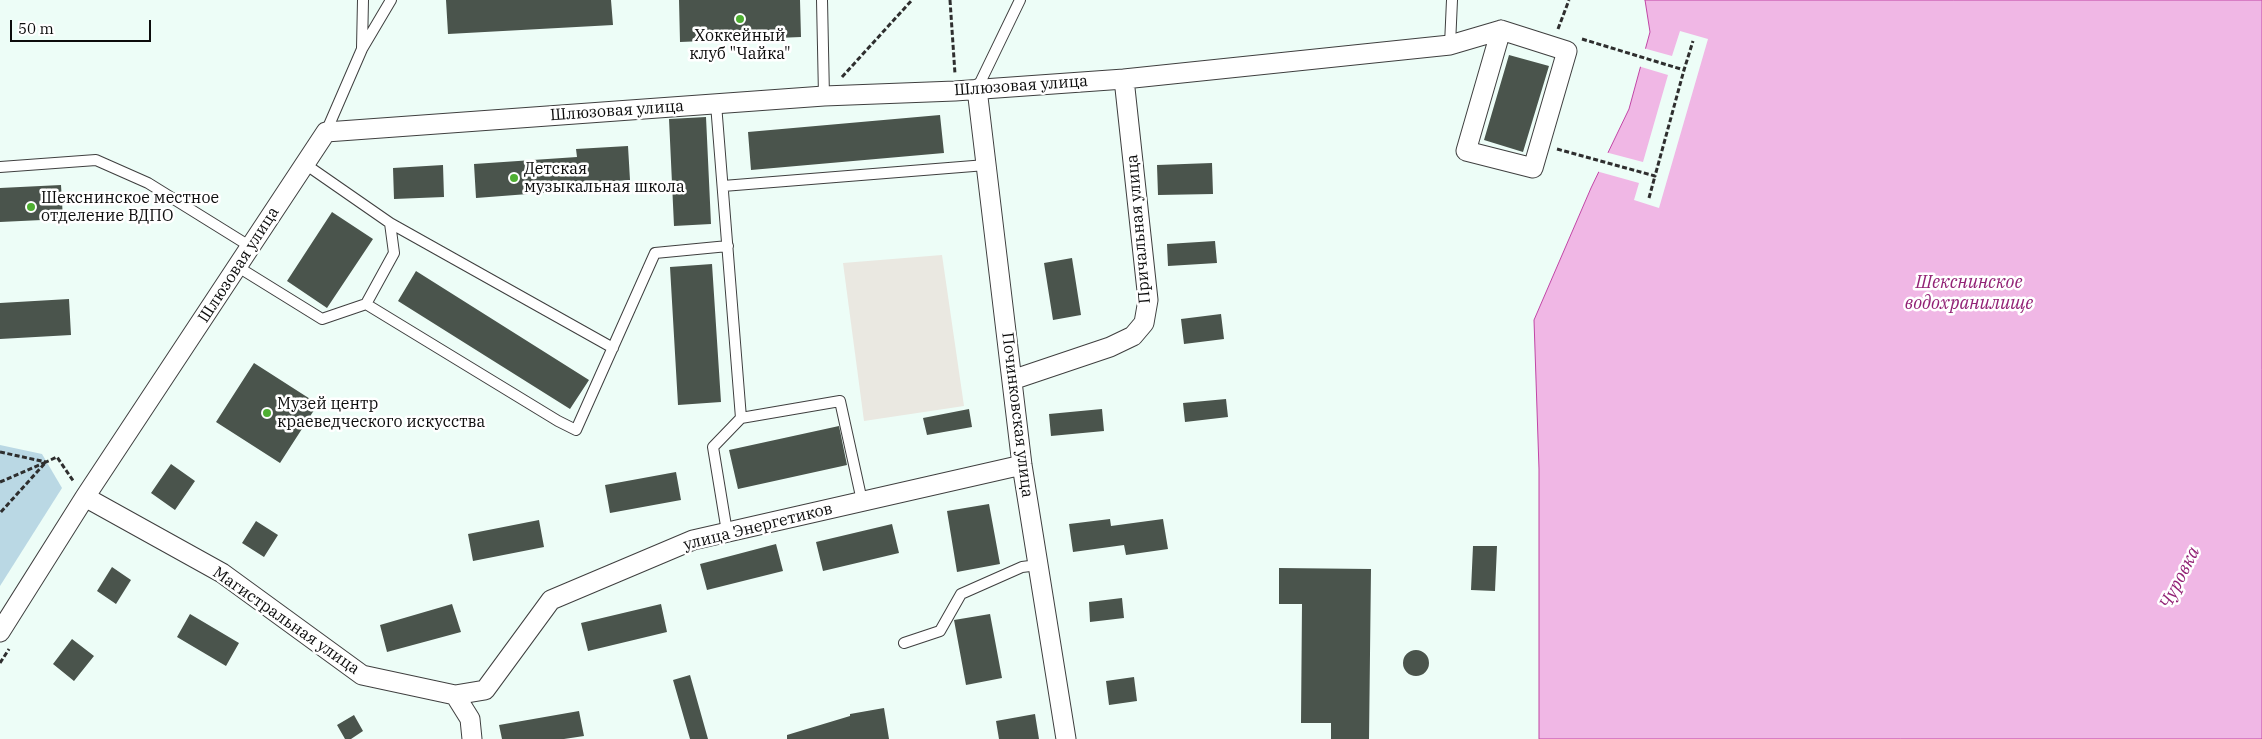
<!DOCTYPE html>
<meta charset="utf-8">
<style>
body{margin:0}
#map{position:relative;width:2262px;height:739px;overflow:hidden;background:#edfdf7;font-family:"IBM Plex Serif",serif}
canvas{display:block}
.scale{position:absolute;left:10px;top:20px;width:141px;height:22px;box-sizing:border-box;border:2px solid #0c0c0c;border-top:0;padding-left:6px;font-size:15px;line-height:18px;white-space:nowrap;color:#0c0c0c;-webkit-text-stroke:4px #fff;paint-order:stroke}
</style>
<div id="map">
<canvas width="2262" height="739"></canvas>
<div class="scale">50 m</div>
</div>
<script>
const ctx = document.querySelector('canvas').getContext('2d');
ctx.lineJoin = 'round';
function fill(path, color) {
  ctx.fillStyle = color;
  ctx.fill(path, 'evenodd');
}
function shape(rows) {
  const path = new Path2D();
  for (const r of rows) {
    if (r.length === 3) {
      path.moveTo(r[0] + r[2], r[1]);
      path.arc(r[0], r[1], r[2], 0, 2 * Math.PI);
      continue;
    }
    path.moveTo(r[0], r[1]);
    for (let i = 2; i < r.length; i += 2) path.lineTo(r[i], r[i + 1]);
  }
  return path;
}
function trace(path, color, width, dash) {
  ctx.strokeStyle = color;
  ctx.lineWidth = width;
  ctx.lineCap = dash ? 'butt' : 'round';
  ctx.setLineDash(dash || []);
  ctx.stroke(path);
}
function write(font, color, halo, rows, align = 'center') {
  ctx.font = font + ' "IBM Plex Serif",serif';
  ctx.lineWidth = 5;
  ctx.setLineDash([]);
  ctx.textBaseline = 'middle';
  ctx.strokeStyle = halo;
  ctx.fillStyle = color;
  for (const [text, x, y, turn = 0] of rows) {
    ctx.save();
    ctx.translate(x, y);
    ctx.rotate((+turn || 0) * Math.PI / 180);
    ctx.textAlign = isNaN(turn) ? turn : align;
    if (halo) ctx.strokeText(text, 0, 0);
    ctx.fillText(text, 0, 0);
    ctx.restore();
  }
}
const industrial = shape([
 [942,255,964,406,864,421,843,263]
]);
const green = shape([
 [0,445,42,454,62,488,0,586]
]);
const water = shape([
 [1645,0,2262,0,2262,739,1539,739,1539,469,1534,320,1591,188,1629,109,1650,32,1645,0]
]);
const pier = shape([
 [1680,31,1708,39,1659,208,1634,200,1639,183,1596,171,1605,152,1643,162,1668,75,1638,66,1643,48,1672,56]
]);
const building = shape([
 [446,0,611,0,613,25,448,34],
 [679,0,800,0,801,37,680,42],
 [1509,55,1549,66,1523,152,1484,140],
 [940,115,944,153,751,170,748,132],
 [706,117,711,224,674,226,669,119],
 [628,146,630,180,554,185,554,192,476,198,474,164,577,157,576,149],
 [1212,163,1213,194,1158,195,1157,165],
 [443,165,444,197,394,199,393,168],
 [61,185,63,219,0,222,0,188],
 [332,212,373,239,327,308,287,281],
 [1215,241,1217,263,1168,266,1167,244],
 [1072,258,1081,315,1053,320,1044,263],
 [712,264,721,402,678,405,670,267],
 [416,271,589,380,570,409,398,301],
 [69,299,71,335,0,339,0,303],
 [1221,314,1224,339,1184,344,1181,319],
 [254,363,318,404,280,463,216,422],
 [1226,399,1228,417,1185,422,1183,403],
 [969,409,972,427,927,435,923,418],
 [1102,409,1104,431,1051,436,1049,414],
 [839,426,847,465,738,489,729,450],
 [171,464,195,481,175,510,151,493],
 [676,472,681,500,610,513,605,485],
 [989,504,1000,564,957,572,947,511],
 [1110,519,1111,526,1163,519,1168,549,1126,555,1124,545,1073,552,1069,524],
 [539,520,544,547,473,561,468,534],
 [256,521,278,535,264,557,242,543],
 [892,524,899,553,823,571,816,542],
 [776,544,783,571,707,590,700,564],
 [1473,546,1497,546,1495,591,1471,590],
 [112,567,131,580,116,604,97,591],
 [1279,568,1371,569,1369,739,1331,739,1331,723,1301,723,1302,604,1279,604],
 [1122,598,1124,618,1090,622,1089,602],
 [452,604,461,632,387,652,380,625],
 [661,604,667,632,588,651,581,623],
 [190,614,239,643,226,666,177,637],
 [990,614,1002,678,966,685,954,620],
 [72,639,94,656,74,681,53,664],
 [1416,663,13],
 [690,675,708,739,690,739,673,680],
 [1134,677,1137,701,1109,705,1106,681],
 [884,708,889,739,787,739,787,735,850,716,850,714],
 [579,711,584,736,564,739,502,739,499,725],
 [1035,714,1039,739,999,739,996,721],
 [354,715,363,731,351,739,345,739,337,725]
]);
const path = shape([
 [950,0,955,74],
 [1558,29,1569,0],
 [1582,39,1684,70,1693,41],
 [842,77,912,0],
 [1557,149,1655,176,1684,70],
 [1649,198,1655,176],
 [0,452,46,462,57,457,74,482],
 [0,482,46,462,0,513],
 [0,663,9,649]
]);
const service = shape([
 [822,0,824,96],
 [1450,45,1452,0],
 [362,48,363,0],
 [977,89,1020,0],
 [716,104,741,418,713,447,727,532],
 [326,132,362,49,391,0],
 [0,167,96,160,148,183,251,247],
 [723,186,986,165],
 [390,223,613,348],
 [238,267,322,319,366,304,394,253,390,223,305,164],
 [366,304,558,421,576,430,655,253,728,246],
 [741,418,840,401,862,501],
 [904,643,940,631,961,594,1022,567,1038,565]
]);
const minor = shape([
 [977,89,1022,465,1066,739],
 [1012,380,1110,347,1133,336,1144,323,1148,300,1124,79],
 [85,497,222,573,362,675,455,695,470,719,472,739],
 [0,632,85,497,326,132,824,96,955,91,1124,79,1450,45,1501,30,1567,51,1533,168,1466,151,1501,30],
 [455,695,485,690,551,600,693,540,1022,465]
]);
const markers = [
 [740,19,5,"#4faf32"],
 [514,178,5,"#4faf32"],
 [31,207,5,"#4faf32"],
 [267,413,5,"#4faf32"]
];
const poiNames = [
 ["Хоккейный",740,36,"center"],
 ["клуб \"Чайка\"",740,54,"center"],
 ["Детская",524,169],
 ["музыкальная школа",524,187],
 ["Шекснинское местное",41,198],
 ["отделение ВДПО",41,216],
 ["Музей центр",277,404],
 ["краеведческого искусства",277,422]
];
const streetNames = [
 ["Шлюзовая улица",1021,86,-4],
 ["Шлюзовая улица",617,111,-4],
 ["Причальная улица",1139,229,-95],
 ["Шлюзовая улица",239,265,-57],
 ["Починковская улица",1017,415,83],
 ["улица Энергетиков",758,527,-14],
 ["Магистральная улица",286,621,35]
];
const waterNames = [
 ["Шекснинское",1969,283],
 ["водохранилище",1969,304],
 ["Чуровка",2180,578,-63]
];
fill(industrial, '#eae8e1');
fill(green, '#bad8e4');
fill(water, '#f0b7e5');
trace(water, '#c045a5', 1);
fill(pier, '#edfdf7');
fill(building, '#4a544c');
trace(service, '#3f3f3f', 12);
trace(minor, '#3f3f3f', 21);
trace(path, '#2e2e2e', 3, [5, 2.5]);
trace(service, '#fff', 10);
trace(minor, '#fff', 19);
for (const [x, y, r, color] of markers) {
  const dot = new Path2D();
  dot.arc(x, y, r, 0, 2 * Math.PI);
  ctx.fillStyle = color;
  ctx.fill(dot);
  trace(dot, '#fff', 2);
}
write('16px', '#0c0c0c', '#fff', poiNames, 'left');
write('16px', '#0c0c0c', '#fff', streetNames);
write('italic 18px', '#922275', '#fff', waterNames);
</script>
